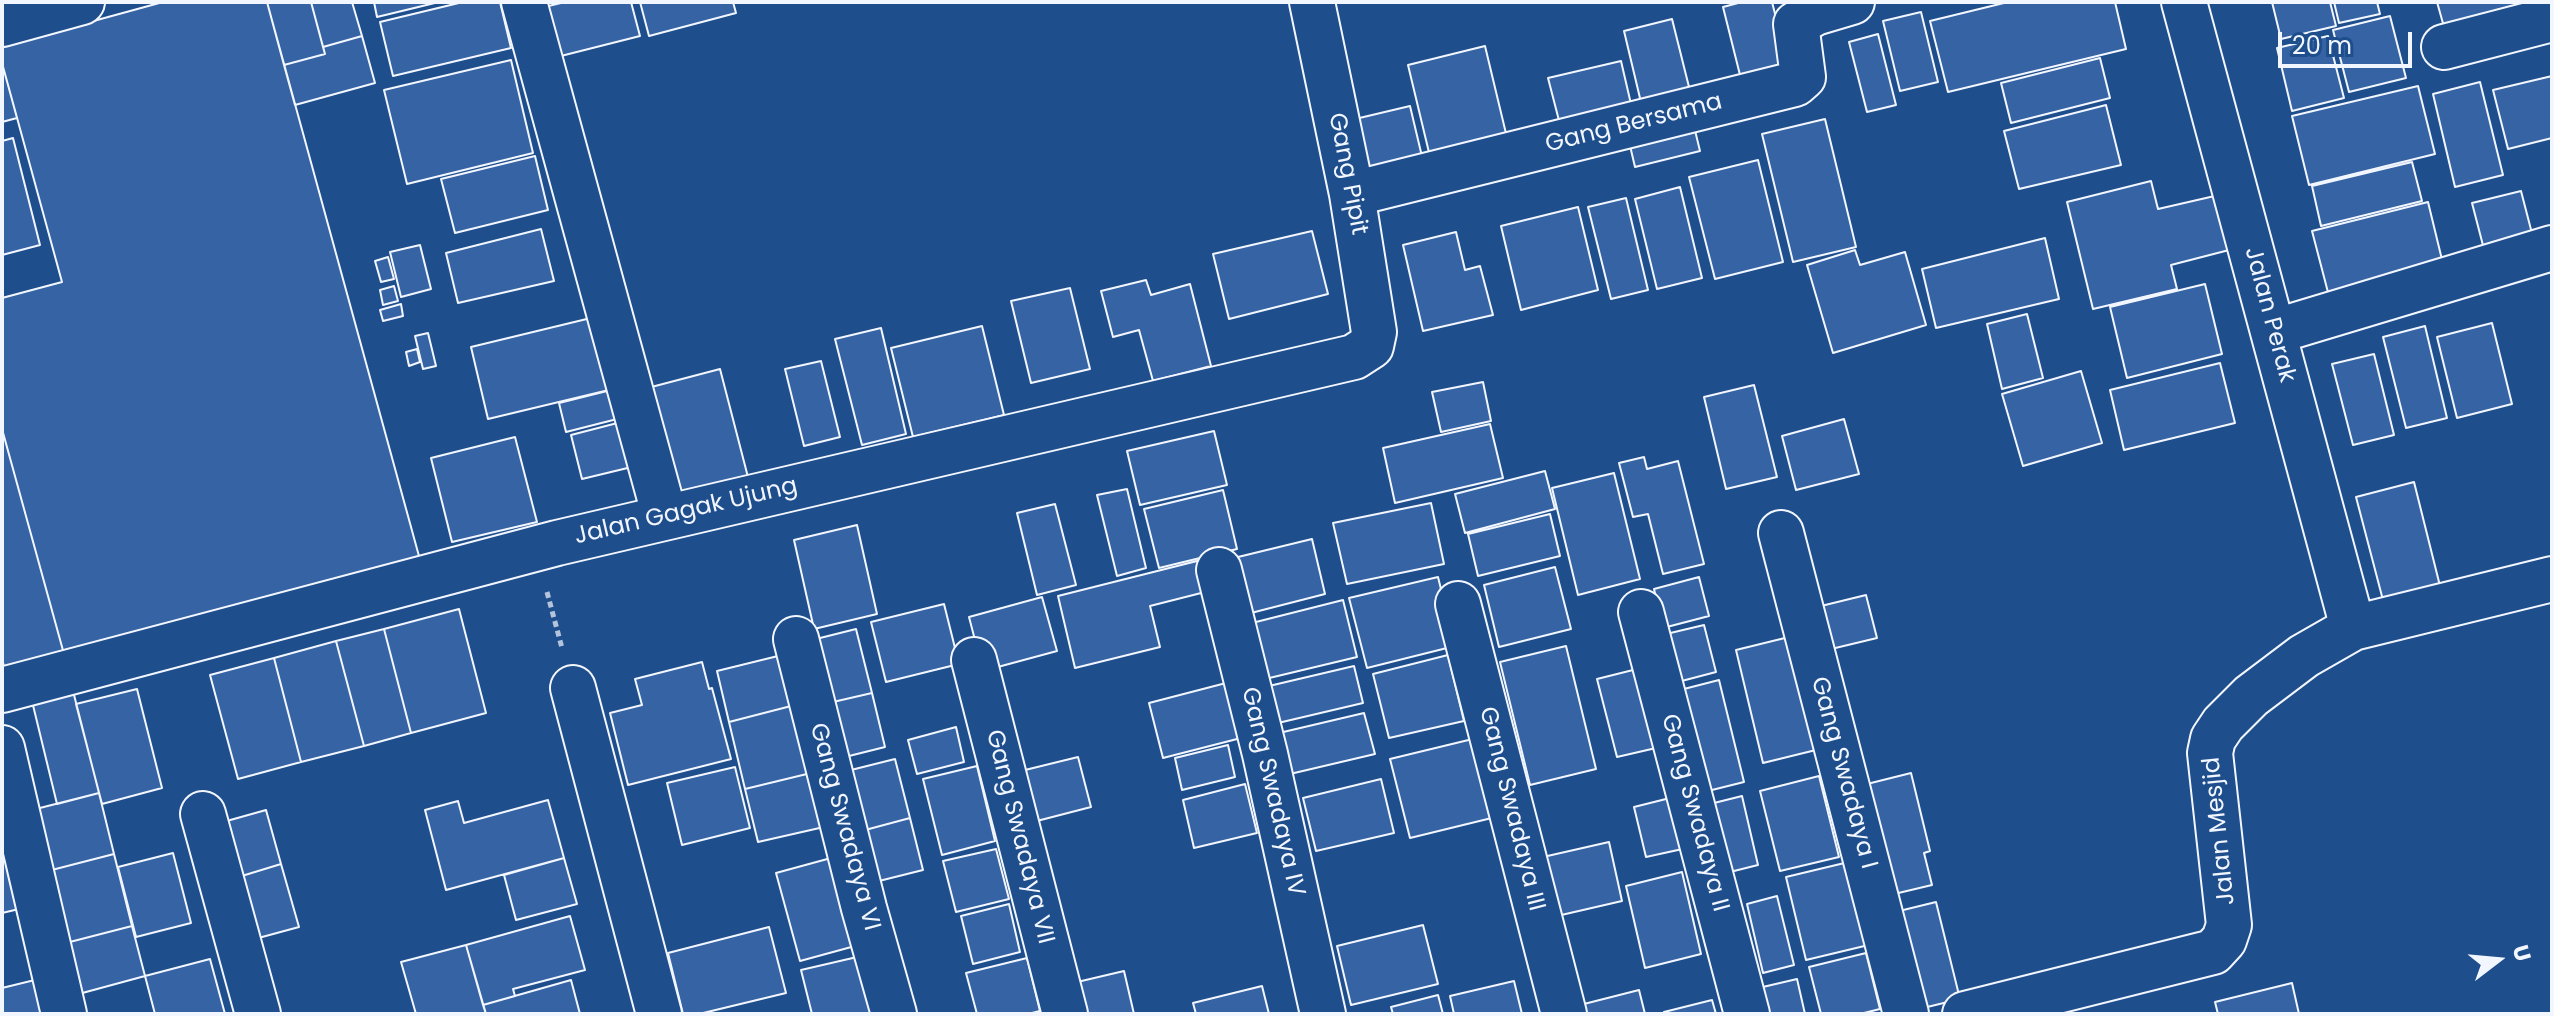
<!DOCTYPE html>
<style>
body{margin:0}
#map{position:relative;width:2554px;height:1016px;overflow:hidden;background:#1f4e8c;font-family:Poppins,sans-serif}
canvas{display:block}
.frame{position:absolute;inset:0;border:4px solid #f2f6ff;pointer-events:none}
.north{position:absolute;left:2458px;top:920px;width:80px;height:80px;-webkit-text-stroke:6px #1f4e8c;paint-order:stroke;rotate:74deg;font-size:22px;font-weight:700;line-height:32px;text-align:center;color:#f2f6ff}
.north::after{content:'';display:block;margin:auto;width:28px;height:36px;background:#f2f6ff;clip-path:polygon(50% 0,100% 100%,50% 72%,0 100%)}
.scale{position:absolute;left:2278px;top:32px;width:134px;height:36px;box-sizing:border-box;border:4px solid #f2f6ff;border-top:0;padding-left:10px;font-size:24px;line-height:28px;white-space:nowrap;color:#f2f6ff;-webkit-text-stroke:6px #1f4e8c;paint-order:stroke}
</style>
<div id="map">
<canvas width="2554" height="1016"></canvas>
<div class="frame"></div>
<div class="north">U</div>
<div class="scale">20 m</div>
</div>
<script>
const ctx = document.querySelector('canvas').getContext('2d');
ctx.lineJoin = 'round';
function fill(path, color) {
  ctx.fillStyle = color;
  ctx.fill(path, 'evenodd');
}
function shape(rows) {
  const path = new Path2D();
  for (const r of rows) {
    path.moveTo(r[0], r[1]);
    for (let i = 2; i < r.length; i += 2) path.lineTo(r[i], r[i + 1]);
  }
  return path;
}
function trace(path, color, width, dash) {
  ctx.strokeStyle = color;
  ctx.lineWidth = width;
  ctx.lineCap = dash ? 'butt' : 'round';
  ctx.setLineDash(dash || []);
  ctx.stroke(path);
}
function write(font, color, halo, rows, align = 'center') {
  ctx.font = font + ' Poppins,sans-serif';
  ctx.lineWidth = 6;
  ctx.setLineDash([]);
  ctx.textBaseline = 'middle';
  ctx.strokeStyle = halo;
  ctx.fillStyle = color;
  for (const [text, x, y, turn = 0] of rows) {
    ctx.save();
    ctx.translate(x, y);
    ctx.rotate((+turn || 0) * Math.PI / 180);
    ctx.textAlign = isNaN(turn) ? turn : align;
    if (halo) ctx.strokeText(text, 0, 0);
    ctx.fillText(text, 0, 0);
    ctx.restore();
  }
}
const building = shape([
 [163,2,267,2,422,567,67,665,2,429,2,298,62,282,2,63,2,46,163,2],
 [267,2,311,2,325,54,284,65,267,2],
 [311,2,352,2,362,36,323,47,311,2],
 [374,2,439,2,377,17,374,2],
 [463,2,500,2,511,48,393,76,380,22,463,2],
 [565,2,631,2,640,36,549,59,536,9,565,2],
 [640,2,733,2,736,13,649,36,640,2],
 [1742,2,1772,2,1790,72,1742,83,1723,7,1742,2],
 [2008,2,2115,2,2126,49,1948,92,1930,21,2008,2],
 [2272,2,2330,2,2336,26,2281,39,2272,2],
 [2334,2,2377,2,2380,14,2339,23,2334,2],
 [2437,2,2552,2,2446,34,2437,2],
 [1921,12,1938,82,1900,91,1883,21,1921,12],
 [2390,16,2406,78,2349,92,2333,30,2390,16],
 [1672,19,1693,103,1644,115,1624,31,1672,19],
 [1878,34,1896,105,1867,112,1849,42,1878,34],
 [362,36,375,83,295,105,284,65,325,54,323,47,362,36],
 [2328,36,2344,98,2292,111,2277,48,2328,36],
 [1485,46,1509,146,1432,165,1408,65,1485,46],
 [2100,58,2110,98,2011,123,2001,83,2100,58],
 [511,60,533,153,407,184,384,90,511,60],
 [1621,61,1634,117,1563,136,1548,78,1621,61],
 [2,63,17,118,2,122,2,63],
 [2552,76,2552,138,2508,149,2493,90,2552,76],
 [2480,82,2503,175,2455,187,2433,94,2480,82],
 [2418,86,2435,154,2309,185,2292,116,2418,86],
 [2106,105,2121,165,2019,189,2004,131,2106,105],
 [1410,106,1424,165,1366,180,1351,120,1410,106],
 [1692,118,1700,151,1635,167,1627,133,1692,118],
 [1825,119,1856,247,1793,262,1762,134,1825,119],
 [13,138,40,245,2,255,2,141,13,138],
 [535,156,548,210,455,233,441,179,535,156],
 [1758,160,1783,262,1715,279,1689,177,1758,160],
 [2412,162,2422,201,2321,226,2312,186,2412,162],
 [2151,181,2158,209,2219,195,2233,249,2171,265,2177,289,2093,309,2067,202,2151,181],
 [1680,187,1702,278,1657,289,1635,199,1680,187],
 [2521,191,2535,245,2486,257,2472,203,2521,191],
 [1626,198,1648,290,1611,299,1588,207,1626,198],
 [2428,202,2445,272,2330,300,2312,231,2428,202],
 [1578,207,1598,290,1521,310,1501,226,1578,207],
 [541,229,554,281,458,303,446,253,541,229],
 [1312,231,1328,294,1229,319,1213,254,1312,231],
 [1456,232,1465,270,1480,266,1493,315,1423,331,1403,245,1456,232],
 [2045,238,2059,299,1936,328,1922,269,2045,238],
 [420,245,431,289,401,297,390,252,420,245],
 [1855,250,1860,265,1905,252,1926,325,1833,353,1807,265,1855,250],
 [388,257,394,279,381,282,375,261,388,257],
 [1146,280,1151,295,1190,284,1211,366,1153,381,1139,330,1113,337,1101,291,1146,280],
 [2205,284,2222,354,2127,378,2110,307,2205,284],
 [394,286,398,301,383,305,380,290,394,286],
 [1070,288,1090,369,1031,383,1011,301,1070,288],
 [401,304,403,316,383,321,380,310,401,304],
 [2027,314,2043,378,2002,389,1987,324,2027,314],
 [595,317,613,389,488,419,471,347,595,317],
 [2492,323,2512,404,2457,418,2437,337,2492,323],
 [982,326,1004,415,913,437,891,348,982,326],
 [2425,326,2447,418,2406,428,2383,337,2425,326],
 [881,328,906,434,862,445,835,339,881,328],
 [428,333,436,366,423,369,415,336,428,333],
 [417,349,420,362,409,366,406,352,417,349],
 [2374,354,2394,435,2353,445,2332,364,2374,354],
 [821,361,840,437,804,446,785,369,821,361],
 [2220,363,2235,423,2124,450,2110,390,2220,363],
 [720,369,749,481,670,502,640,390,720,369],
 [2081,371,2102,443,2023,466,2002,394,2081,371],
 [1483,382,1491,421,1441,432,1432,392,1483,382],
 [1754,385,1777,477,1726,489,1704,397,1754,385],
 [619,388,625,417,566,432,559,403,619,388],
 [1844,419,1859,474,1796,490,1782,436,1844,419],
 [629,420,640,465,582,479,571,435,629,420],
 [1490,424,1503,478,1395,503,1383,448,1490,424],
 [2,429,67,665,8,681,2,659,2,429],
 [1214,431,1227,485,1140,505,1127,451,1214,431],
 [515,437,537,522,452,542,431,458,515,437],
 [1644,457,1647,469,1678,461,1704,564,1663,574,1648,514,1633,517,1619,463,1644,457],
 [1545,471,1555,509,1465,533,1455,494,1545,471],
 [1614,473,1640,579,1578,595,1552,488,1614,473],
 [2414,482,2441,590,2384,604,2356,497,2414,482],
 [1127,489,1146,568,1117,576,1097,495,1127,489],
 [1223,490,1237,549,1159,568,1144,509,1223,490],
 [1431,503,1444,564,1347,584,1333,523,1431,503],
 [1055,504,1076,585,1037,595,1017,513,1055,504],
 [1550,514,1560,556,1478,576,1468,534,1550,514],
 [857,525,877,614,814,629,794,540,857,525],
 [1312,539,1325,594,1251,613,1238,557,1312,539],
 [1201,560,1209,591,1150,606,1160,647,1075,668,1058,596,1201,560],
 [1555,567,1571,629,1499,647,1484,585,1555,567],
 [1438,577,1455,646,1367,668,1349,598,1438,577],
 [1699,577,1709,616,1663,628,1654,589,1699,577],
 [1866,595,1877,638,1827,650,1817,607,1866,595],
 [1042,597,1057,651,983,671,969,617,1042,597],
 [1343,600,1357,657,1261,680,1248,624,1343,600],
 [944,604,959,664,886,682,871,622,944,604],
 [459,609,486,713,411,733,384,629,459,609],
 [1704,625,1716,672,1674,683,1662,635,1704,625],
 [384,629,411,733,364,746,336,641,384,629],
 [856,629,872,693,820,705,804,642,856,629],
 [1793,636,1820,749,1763,763,1736,650,1793,636],
 [336,641,364,746,301,762,274,658,336,641],
 [1566,646,1596,769,1530,785,1500,662,1566,646],
 [782,655,795,705,729,722,717,671,782,655],
 [1448,655,1464,721,1389,738,1373,674,1448,655],
 [274,658,301,762,238,779,210,675,274,658],
 [702,662,709,689,712,688,731,759,628,785,610,713,642,705,635,679,702,662],
 [1354,666,1363,703,1278,723,1269,686,1354,666],
 [1649,666,1669,745,1617,757,1597,679,1649,666],
 [1719,680,1744,782,1704,792,1680,690,1719,680],
 [1226,683,1241,738,1163,758,1149,703,1226,683],
 [72,687,99,793,57,804,31,697,72,687],
 [137,689,162,788,102,804,76,704,137,689],
 [872,693,885,747,833,760,820,705,872,693],
 [795,705,811,773,745,789,729,722,795,705],
 [1364,713,1375,754,1290,774,1279,733,1364,713],
 [956,727,964,762,917,774,908,740,956,727],
 [1485,736,1504,815,1410,838,1390,759,1485,736],
 [1228,745,1235,777,1182,790,1175,758,1228,745],
 [1078,757,1091,807,1033,822,1021,771,1078,757],
 [895,759,910,818,854,833,839,773,895,759],
 [977,766,995,841,942,855,923,779,977,766],
 [735,767,750,828,682,845,667,783,735,767],
 [811,773,824,827,758,842,745,789,811,773],
 [1911,773,1930,851,1924,853,1932,885,1890,895,1859,786,1911,773],
 [1819,776,1839,857,1780,871,1760,791,1819,776],
 [1381,779,1394,833,1316,851,1303,798,1381,779],
 [1245,784,1257,833,1194,848,1183,800,1245,784],
 [99,793,114,854,44,872,28,811,99,793],
 [1742,796,1758,865,1722,874,1706,805,1742,796],
 [1674,797,1687,848,1646,857,1634,807,1674,797],
 [548,800,564,858,446,890,425,810,458,801,464,823,548,800],
 [266,810,281,864,232,879,216,824,266,810],
 [910,818,923,870,867,884,854,833,910,818],
 [1609,842,1622,901,1557,916,1543,857,1609,842],
 [2,843,19,909,2,913,2,843],
 [996,849,1009,899,956,912,943,861,996,849],
 [173,853,191,923,136,937,118,867,173,853],
 [114,854,132,926,62,944,44,872,114,854],
 [842,855,866,943,800,961,776,873,842,855],
 [564,858,577,904,516,920,504,875,564,858],
 [1857,860,1877,943,1806,960,1786,877,1857,860],
 [281,864,299,927,251,940,232,879,281,864],
 [1682,872,1701,954,1645,968,1626,886,1682,872],
 [1777,896,1794,965,1763,973,1747,904,1777,896],
 [1936,902,1960,999,1915,1010,1891,913,1936,902],
 [1009,904,1020,952,973,964,961,916,1009,904],
 [570,916,585,970,513,989,515,996,483,1005,466,945,570,916],
 [1423,925,1438,984,1351,1005,1337,946,1423,925],
 [132,926,145,976,75,995,62,944,132,926],
 [769,927,786,993,699,1014,683,1014,668,953,769,927],
 [466,945,486,1014,416,1014,401,962,466,945],
 [1866,953,1880,1009,1860,1014,1821,1014,1809,967,1866,953],
 [870,954,885,1014,812,1014,801,970,870,954],
 [1027,958,1040,1011,1028,1014,977,1014,966,973,1027,958],
 [210,959,225,1014,155,1014,145,976,210,959],
 [1124,971,1134,1014,1081,1014,1073,983,1124,971],
 [43,978,52,1014,2,1014,2,988,43,978],
 [1797,979,1805,1014,1756,1014,1750,990,1797,979],
 [571,980,580,1014,486,1014,483,1005,571,980],
 [1514,981,1522,1014,1454,1014,1450,996,1514,981],
 [2292,983,2299,1014,2218,1014,2215,1002,2292,983],
 [1262,986,1269,1014,1196,1014,1193,1003,1262,986],
 [1639,990,1645,1014,1582,1014,1580,1005,1639,990],
 [1438,995,1443,1014,1393,1014,1391,1007,1438,995],
 [1712,1000,1716,1014,1665,1014,1664,1012,1712,1000]
]);
const path = shape([
 [547,592,562,648]
]);
const minor = shape([
 [524,2,665,517],
 [2184,2,2353,628],
 [2,24,82,2],
 [2444,47,2552,19],
 [1352,194,1795,84,1803,77,1796,24,1815,13,1852,2],
 [2273,332,2552,248],
 [1781,533,1906,1014],
 [1219,570,1265,754,1323,1014],
 [1458,604,1564,1014],
 [1641,612,1747,1014],
 [796,639,864,908,894,1014],
 [974,660,1065,1014],
 [573,688,659,1014],
 [2,690,557,543,1354,357,1371,346,1374,332,1352,194,1312,2],
 [2,748,64,1014],
 [203,814,258,1014],
 [1965,1014,2213,952,2224,940,2229,925,2210,753,2213,739,2223,724,2251,696,2304,656,2353,628,2552,579]
]);
const streetNames = [
 ["Gang Bersama",1634,124,-14],
 ["Gang Pipit",1347,174,79],
 ["Jalan Perak",2269,315,75],
 ["Jalan Gagak Ujung",686,512,-13],
 ["Gang Swadaya I",1843,773,75],
 ["Gang Swadaya IV",1272,792,77],
 ["Gang Swadaya III",1511,809,76],
 ["Gang Swadaya II",1694,813,75],
 ["Gang Swadaya VI",844,827,75],
 ["Jalan Mesjid",2220,831,-96],
 ["Gang Swadaya VII",1019,837,76]
];
fill(building, '#3563a3');
trace(building, '#f2f6ff', 2);
trace(minor, '#f2f6ff', 48);
trace(path, '#b3c4dc', 5, [6, 4]);
trace(minor, '#1f4e8c', 44);
write('24px', '#f2f6ff', '#1f4e8c', streetNames);
</script>
